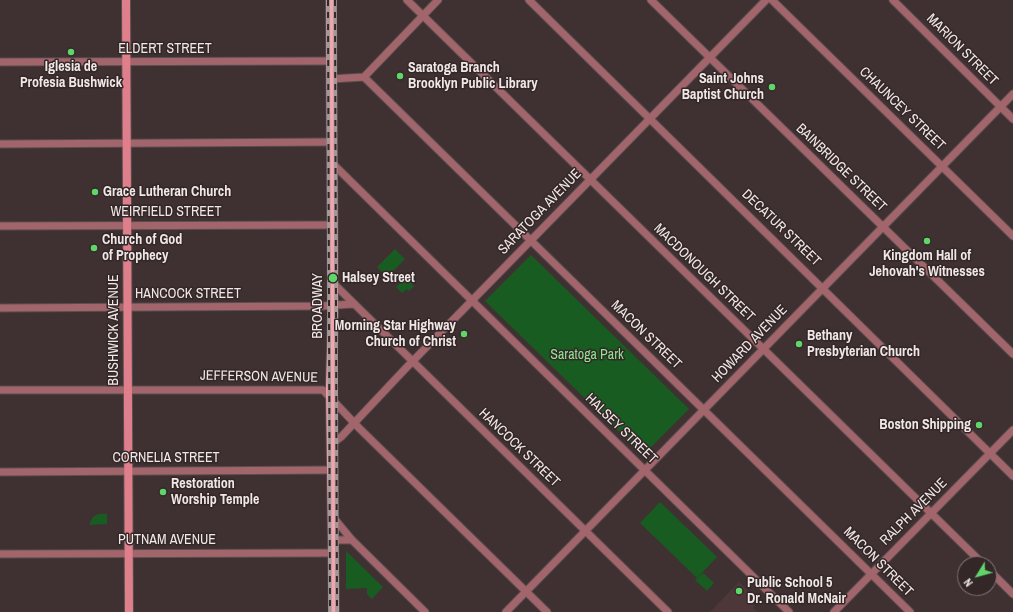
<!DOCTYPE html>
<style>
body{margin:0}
#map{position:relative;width:1013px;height:612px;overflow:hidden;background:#3f3132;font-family:"Archivo Narrow",sans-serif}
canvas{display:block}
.north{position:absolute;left:957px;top:556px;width:40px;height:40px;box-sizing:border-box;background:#342728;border:1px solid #7f7474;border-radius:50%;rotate:233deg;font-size:11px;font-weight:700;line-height:16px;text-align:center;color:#f0e7e7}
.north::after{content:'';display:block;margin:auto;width:14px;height:18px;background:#60d56a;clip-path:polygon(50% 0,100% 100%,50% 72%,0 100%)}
</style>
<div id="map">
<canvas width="1013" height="612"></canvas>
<div class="north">N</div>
</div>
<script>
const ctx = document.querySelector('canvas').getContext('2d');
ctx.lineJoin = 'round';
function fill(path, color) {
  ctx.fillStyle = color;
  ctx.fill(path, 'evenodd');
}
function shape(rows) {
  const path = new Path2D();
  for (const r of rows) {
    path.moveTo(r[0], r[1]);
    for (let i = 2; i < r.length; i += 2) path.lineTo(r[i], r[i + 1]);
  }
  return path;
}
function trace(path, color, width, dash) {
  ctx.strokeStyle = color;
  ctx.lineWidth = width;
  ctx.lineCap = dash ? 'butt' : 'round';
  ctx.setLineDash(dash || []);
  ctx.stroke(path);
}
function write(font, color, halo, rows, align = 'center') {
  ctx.font = font + ' "Archivo Narrow",sans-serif';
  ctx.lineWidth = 3;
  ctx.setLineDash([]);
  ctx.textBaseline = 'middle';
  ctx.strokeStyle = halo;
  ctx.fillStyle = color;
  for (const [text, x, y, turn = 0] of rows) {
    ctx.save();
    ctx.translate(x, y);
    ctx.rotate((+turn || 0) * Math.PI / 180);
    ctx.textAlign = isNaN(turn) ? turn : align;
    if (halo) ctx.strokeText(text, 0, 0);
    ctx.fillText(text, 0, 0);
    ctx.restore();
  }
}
const built = shape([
 [739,582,757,600,753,604,755,606,753,608,758,612,710,612]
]);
const green = shape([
 [395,249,405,259,387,277,377,267],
 [531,255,689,409,643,455,485,301],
 [406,277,414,286,409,291,407,289,402,293,396,287],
 [660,502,717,557,697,578,640,523],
 [98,514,107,514,107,524,89,525,93,517],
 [346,551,383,587,372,599,367,594,367,588,346,589],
 [703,573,714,583,707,591,695,580]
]);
const street = shape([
 [407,0,983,564],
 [529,0,1013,476],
 [651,0,1013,354],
 [772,0,1013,236],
 [893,0,1013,119],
 [0,62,330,61],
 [364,77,910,612],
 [331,79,364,77,438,0],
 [0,144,332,142],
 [332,163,789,612],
 [0,226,332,225],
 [332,282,668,612],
 [0,308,322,306,353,304],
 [0,390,323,390,359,428,547,612],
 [333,443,341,437,406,368,766,0],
 [0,472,333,470],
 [333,517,352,540,425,612],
 [333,540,352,540],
 [0,554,334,553],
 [989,570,1013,594],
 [506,612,1013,94],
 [834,612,1013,430]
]);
const secondary = shape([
 [126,0,129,612]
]);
const primary = shape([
 [331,0,333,313,331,388,334,612]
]);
const rail = shape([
 [328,0,330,612],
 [335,0,337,612]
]);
const markers = [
 [71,52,4,"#60d56a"],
 [400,76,4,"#60d56a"],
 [772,87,4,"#60d56a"],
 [95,192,4,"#60d56a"],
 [927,241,4,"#60d56a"],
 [94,248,4,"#60d56a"],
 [333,278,5,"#60d56a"],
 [464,334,4,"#60d56a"],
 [799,344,4,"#60d56a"],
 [979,425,4,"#60d56a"],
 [163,492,4,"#60d56a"],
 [739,591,4,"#60d56a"]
];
const streetNames = [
 ["ELDERT STREET",165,49],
 ["MARION STREET",962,50,45],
 ["CHAUNCEY STREET",902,109,44],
 ["BAINBRIDGE STREET",841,168,44],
 ["WEIRFIELD STREET",166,212],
 ["SARATOGA AVENUE",540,212,-46],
 ["DECATUR STREET",781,228,44],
 ["MACDONOUGH STREET",704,273,44],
 ["HANCOCK STREET",188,294],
 ["BROADWAY",318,306,-90],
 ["BUSHWICK AVENUE",114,330,-90],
 ["MACON STREET",646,335,44],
 ["HOWARD AVENUE",750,344,-46],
 ["JEFFERSON AVENUE",259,377,1],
 ["HALSEY STREET",621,429,44],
 ["HANCOCK STREET",519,448,44],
 ["CORNELIA STREET",166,458],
 ["RALPH AVENUE",914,512,-45],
 ["PUTNAM AVENUE",167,540],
 ["MACON STREET",878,562,45]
];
const poiNames = [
 ["Iglesia de",71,67,"center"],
 ["Profesia Bushwick",71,83,"center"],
 ["Saratoga Branch",408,68],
 ["Brooklyn Public Library",408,84],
 ["Saint Johns",764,79,"right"],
 ["Baptist Church",764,95,"right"],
 ["Grace Lutheran Church",103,192],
 ["Church of God",102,240],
 ["of Prophecy",102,256],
 ["Kingdom Hall of",927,256,"center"],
 ["Jehovah's Witnesses",927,272,"center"],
 ["Halsey Street",342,278],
 ["Morning Star Highway",456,326,"right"],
 ["Church of Christ",456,342,"right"],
 ["Bethany",807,336],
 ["Presbyterian Church",807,352],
 ["Boston Shipping",971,425,"right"],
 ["Restoration",171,484],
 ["Worship Temple",171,500],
 ["Public School 5",747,583],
 ["Dr. Ronald McNair",747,599]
];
const parkNames = [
 ["Saratoga Park",587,355]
];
fill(built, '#4d3739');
fill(green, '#185c21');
trace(street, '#5b4e4f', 9);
trace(secondary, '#5b4e4f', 10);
trace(primary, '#5b4e4f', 12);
trace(street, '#a2656c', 7);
trace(secondary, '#df7f8b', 8);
trace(primary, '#f1a5ad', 10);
trace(rail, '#a39899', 3.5);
trace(rail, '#342728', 2, [6]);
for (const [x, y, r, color] of markers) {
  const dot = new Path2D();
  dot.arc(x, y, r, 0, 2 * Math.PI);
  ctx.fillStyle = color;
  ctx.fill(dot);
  trace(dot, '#342728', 1.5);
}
write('14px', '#f0e7e7', '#342728', streetNames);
write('bold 14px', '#f0e7e7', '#342728', poiNames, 'left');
write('14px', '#8ce691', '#342728', parkNames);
</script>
